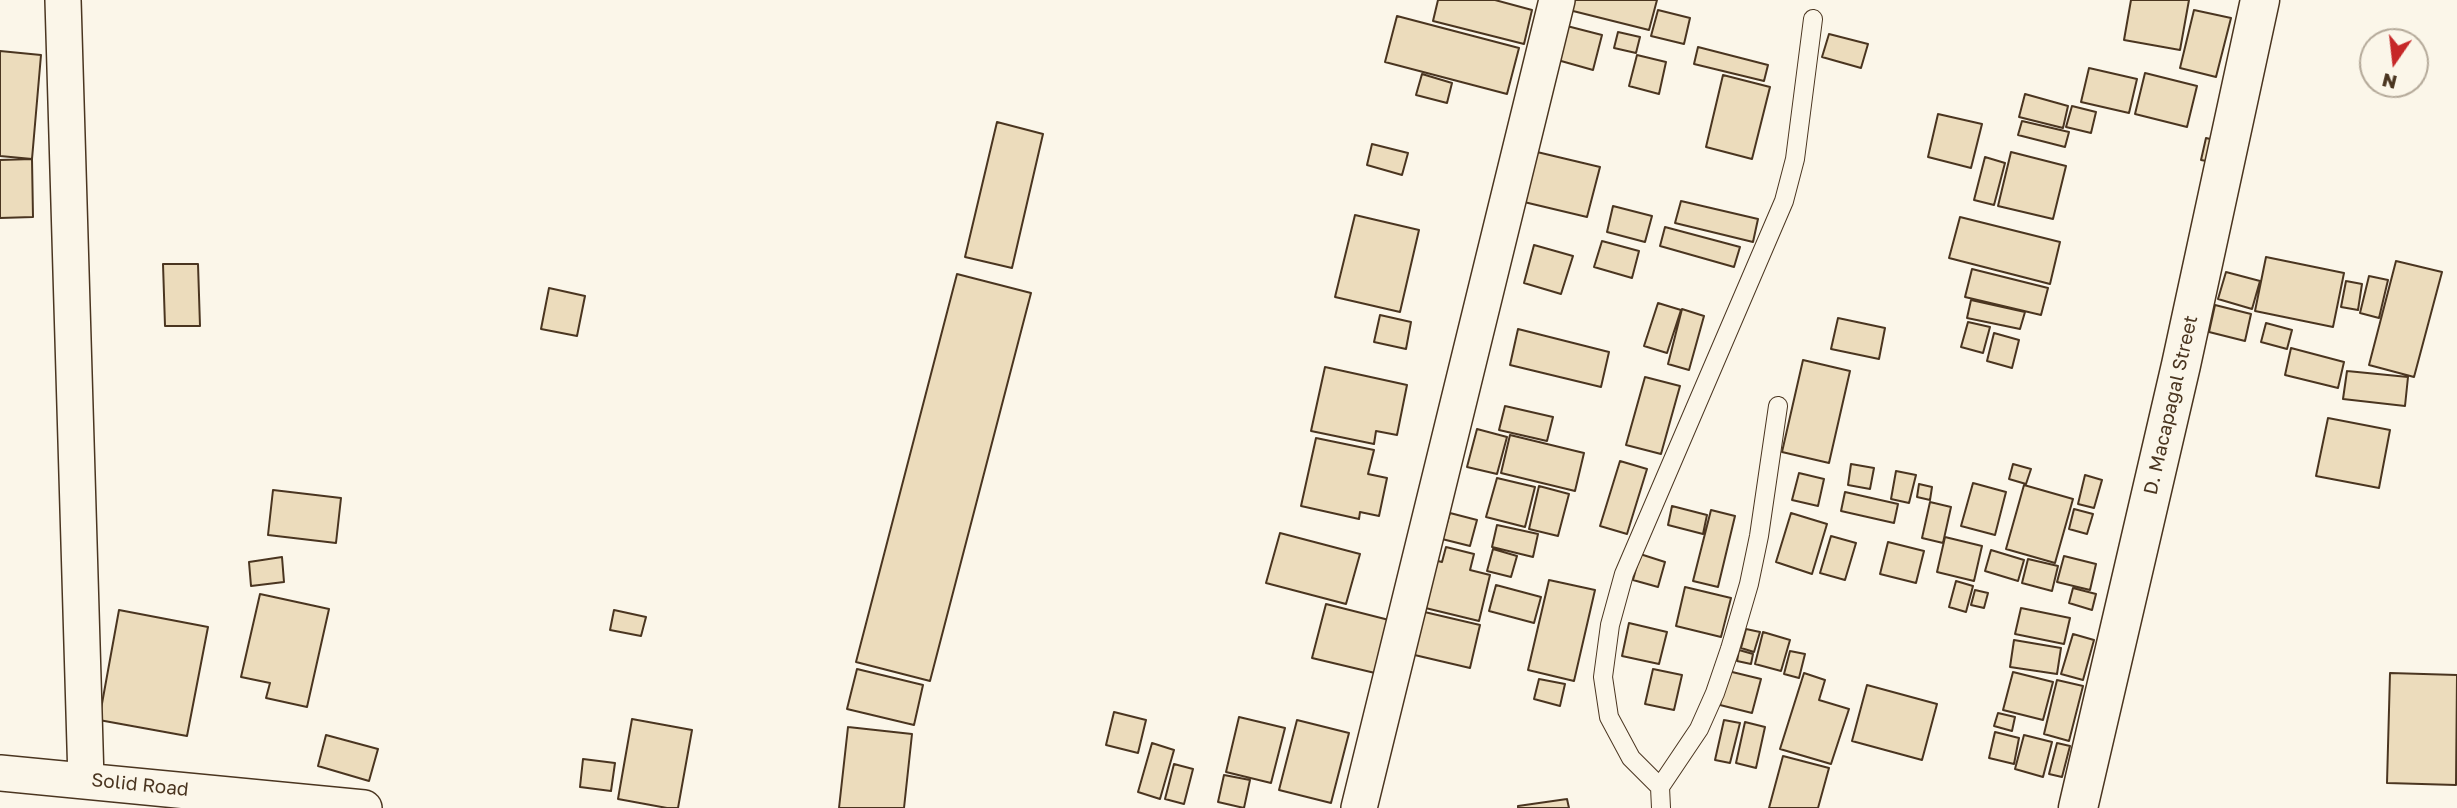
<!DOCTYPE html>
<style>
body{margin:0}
#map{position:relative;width:2457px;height:808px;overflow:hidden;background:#fbf6e9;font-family:"Golos Text",sans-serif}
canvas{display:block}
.north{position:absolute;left:2359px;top:28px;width:70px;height:70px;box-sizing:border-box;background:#fbf6e9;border:2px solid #b4a999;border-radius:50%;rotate:194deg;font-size:19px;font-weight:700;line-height:28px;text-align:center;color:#4a3520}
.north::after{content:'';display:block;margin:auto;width:24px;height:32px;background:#c62828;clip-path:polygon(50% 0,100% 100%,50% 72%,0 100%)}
</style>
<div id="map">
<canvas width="2457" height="808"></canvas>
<div class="north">N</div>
</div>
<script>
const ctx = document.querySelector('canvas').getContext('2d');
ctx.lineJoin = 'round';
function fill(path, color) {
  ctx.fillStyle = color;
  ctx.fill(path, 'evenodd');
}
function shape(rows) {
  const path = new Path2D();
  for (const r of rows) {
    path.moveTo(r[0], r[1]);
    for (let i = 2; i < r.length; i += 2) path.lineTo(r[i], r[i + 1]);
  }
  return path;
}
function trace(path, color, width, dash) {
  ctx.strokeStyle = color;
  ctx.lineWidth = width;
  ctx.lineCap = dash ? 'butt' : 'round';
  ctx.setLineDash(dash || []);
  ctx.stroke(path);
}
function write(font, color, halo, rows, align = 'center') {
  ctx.font = font + ' "Golos Text",sans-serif';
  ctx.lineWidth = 5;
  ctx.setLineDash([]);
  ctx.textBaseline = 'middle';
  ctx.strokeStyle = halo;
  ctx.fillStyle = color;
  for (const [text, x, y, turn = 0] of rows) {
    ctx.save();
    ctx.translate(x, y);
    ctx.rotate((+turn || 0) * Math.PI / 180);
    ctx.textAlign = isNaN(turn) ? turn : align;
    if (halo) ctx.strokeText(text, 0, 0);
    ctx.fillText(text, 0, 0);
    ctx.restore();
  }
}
const building = shape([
 [1438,0,1495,0,1532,10,1524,44,1433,21,1438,0],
 [1567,0,1657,0,1649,30,1565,9,1567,0],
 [2131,0,2189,0,2180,50,2124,40,2131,0],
 [1658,10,1690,18,1684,44,1651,36,1658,10],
 [2194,10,2231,18,2216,77,2180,68,2194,10],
 [1397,16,1519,48,1507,94,1385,62,1397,16],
 [1563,25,1602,35,1593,70,1554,59,1563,25],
 [1618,32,1640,37,1636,53,1614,48,1618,32],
 [1829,34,1868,44,1861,68,1822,57,1829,34],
 [1698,47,1768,65,1764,81,1694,64,1698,47],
 [0,51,41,55,32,159,0,156,0,51],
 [1637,55,1666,62,1659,94,1629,86,1637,55],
 [2089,68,2137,79,2129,113,2081,102,2089,68],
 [2145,73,2197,86,2187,127,2135,114,2145,73],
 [1422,74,1452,83,1447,103,1416,95,1422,74],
 [1723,75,1770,87,1752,159,1706,147,1723,75],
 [2025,94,2068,106,2063,128,2019,117,2025,94],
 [2072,106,2096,112,2091,133,2066,127,2072,106],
 [1938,114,1982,124,1971,168,1928,157,1938,114],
 [2022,121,2069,132,2065,147,2018,135,2022,121],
 [997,122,1043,134,1012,268,965,257,997,122],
 [2206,138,2227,143,2222,164,2201,160,2206,138],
 [1372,144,1408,153,1402,175,1367,165,1372,144],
 [1537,152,1600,167,1587,217,1524,202,1537,152],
 [2011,152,2066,166,2053,219,1998,206,2011,152],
 [1985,157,2005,163,1994,205,1974,200,1985,157],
 [32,159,33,217,0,218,0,160,32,159],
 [1681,201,1758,219,1753,242,1675,223,1681,201],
 [1613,206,1652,216,1645,242,1607,232,1613,206],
 [1355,215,1419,230,1400,312,1335,297,1355,215],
 [1960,217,2060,242,2050,284,1949,258,1960,217],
 [1665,227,1740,247,1734,267,1660,246,1665,227],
 [1602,241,1639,251,1632,278,1594,267,1602,241],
 [1534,245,1573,256,1561,294,1524,283,1534,245],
 [2266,257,2344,273,2333,327,2255,311,2266,257],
 [2396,261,2442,272,2414,377,2369,365,2396,261],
 [163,264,198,264,200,326,165,326,163,264],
 [1972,269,2048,288,2041,315,1965,297,1972,269],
 [2226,272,2260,281,2252,309,2218,299,2226,272],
 [957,274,1031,293,930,681,856,662,957,274],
 [2369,276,2388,280,2379,318,2360,313,2369,276],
 [2346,281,2362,284,2358,310,2341,307,2346,281],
 [549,288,585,296,577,336,541,329,549,288],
 [1971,300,2025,312,2020,329,1967,318,1971,300],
 [1658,303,1681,310,1667,353,1644,346,1658,303],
 [2215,305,2251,314,2245,341,2209,332,2215,305],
 [1682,309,1704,316,1689,370,1668,364,1682,309],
 [1380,315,1411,322,1406,349,1374,342,1380,315],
 [1838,318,1885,328,1879,359,1831,349,1838,318],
 [1968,322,1990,327,1983,353,1961,347,1968,322],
 [2266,323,2292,330,2287,349,2261,342,2266,323],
 [1518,329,1609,352,1601,387,1510,365,1518,329],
 [1994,333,2019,340,2012,368,1987,361,1994,333],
 [2291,348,2344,362,2338,388,2285,375,2291,348],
 [1803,360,1850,371,1829,463,1782,452,1803,360],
 [1325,367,1407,385,1397,435,1376,431,1374,444,1311,431,1325,367],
 [2347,371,2408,377,2405,406,2343,399,2347,371],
 [1645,377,1680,386,1661,454,1626,445,1645,377],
 [1505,406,1553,417,1547,441,1499,430,1505,406],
 [2328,418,2390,430,2379,488,2316,476,2328,418],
 [1477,429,1507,437,1497,474,1467,467,1477,429],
 [1510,435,1584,453,1575,491,1501,473,1510,435],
 [1316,438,1374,450,1368,474,1387,478,1379,516,1360,512,1359,519,1301,506,1316,438],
 [1620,461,1647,469,1627,534,1600,526,1620,461],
 [1851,464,1874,468,1870,489,1848,485,1851,464],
 [2013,464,2031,469,2026,484,2009,479,2013,464],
 [1896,471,1916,475,1909,503,1891,499,1896,471],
 [1799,473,1824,479,1818,506,1792,500,1799,473],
 [2085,475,2102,480,2094,508,2078,504,2085,475],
 [1497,478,1535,487,1525,527,1486,517,1497,478],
 [1973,483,2006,492,1995,535,1961,526,1973,483],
 [1919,484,1932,487,1930,500,1917,497,1919,484],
 [2024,485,2073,499,2055,563,2006,549,2024,485],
 [1539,486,1569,494,1558,536,1529,529,1539,486],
 [273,490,341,498,336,543,268,535,273,490],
 [1845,492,1898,504,1894,523,1841,511,1845,492],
 [1930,502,1951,507,1943,543,1922,538,1930,502],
 [1672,506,1707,515,1703,534,1668,525,1672,506],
 [2074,509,2093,514,2087,534,2069,529,2074,509],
 [1711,510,1735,516,1718,587,1693,581,1711,510],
 [1450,513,1477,520,1470,546,1442,539,1450,513],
 [1791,513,1827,524,1812,574,1776,562,1791,513],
 [1497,525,1538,534,1533,557,1492,547,1497,525],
 [1280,533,1360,554,1346,604,1266,583,1280,533],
 [1831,536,1856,543,1845,580,1820,573,1831,536],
 [1945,537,1982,546,1974,581,1937,572,1945,537],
 [1888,542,1924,551,1916,583,1880,574,1888,542],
 [1446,547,1474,554,1470,570,1490,575,1479,621,1409,604,1421,557,1442,562,1446,547],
 [1493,549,1517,556,1511,577,1487,571,1493,549],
 [1991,550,2024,560,2018,581,1985,571,1991,550],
 [1640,554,1665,562,1658,587,1633,580,1640,554],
 [2064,556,2096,564,2090,590,2057,582,2064,556],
 [282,557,284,582,251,586,249,562,282,557],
 [2028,559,2058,566,2052,591,2022,583,2028,559],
 [1549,580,1595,590,1574,681,1528,670,1549,580],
 [1956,581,1973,586,1966,612,1949,607,1956,581],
 [1496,585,1541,597,1534,623,1489,611,1496,585],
 [1685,587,1731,598,1721,637,1676,626,1685,587],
 [2073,588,2096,594,2092,610,2069,603,2073,588],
 [1975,590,1988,593,1984,608,1971,605,1975,590],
 [260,594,329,609,307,707,266,698,270,683,241,677,260,594],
 [1326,604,1389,620,1375,673,1312,658,1326,604],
 [2021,608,2070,618,2064,644,2015,634,2021,608],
 [119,610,208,627,187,736,99,720,119,610],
 [614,610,646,617,641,636,610,630,614,610],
 [1416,610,1480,625,1470,668,1406,653,1416,610],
 [1629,623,1667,632,1659,664,1622,656,1629,623],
 [1746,629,1760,632,1754,652,1741,648,1746,629],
 [1763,632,1790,640,1781,671,1755,664,1763,632],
 [2073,634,2094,640,2083,680,2061,674,2073,634],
 [2014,640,2061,648,2057,674,2010,667,2014,640],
 [1739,650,1753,654,1751,664,1737,661,1739,650],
 [1790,651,1805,654,1799,678,1784,674,1790,651],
 [857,669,923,685,914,725,847,709,857,669],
 [1653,669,1682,675,1674,710,1645,704,1653,669],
 [1728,671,1761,679,1752,713,1720,705,1728,671],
 [2013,672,2053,682,2043,720,2003,710,2013,672],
 [1804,673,1825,680,1819,700,1849,709,1831,764,1780,749,1804,673],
 [2390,673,2457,675,2456,785,2387,783,2390,673],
 [1539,679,1565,684,1560,706,1534,699,1539,679],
 [2057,680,2083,686,2069,741,2044,734,2057,680],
 [1867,685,1937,704,1922,760,1852,741,1867,685],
 [1114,712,1146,720,1138,753,1106,745,1114,712],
 [1998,713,2015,717,2012,731,1994,726,1998,713],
 [1239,717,1285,728,1271,783,1226,772,1239,717],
 [632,719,692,730,678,808,667,808,618,799,632,719],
 [1297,720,1349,733,1331,803,1279,790,1297,720],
 [1724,720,1740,723,1730,763,1715,760,1724,720],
 [1745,722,1765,727,1756,768,1736,763,1745,722],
 [848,727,912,734,904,808,839,808,848,727],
 [1995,732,2019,738,2014,764,1989,758,1995,732],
 [326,735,378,749,369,781,318,766,326,735],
 [2024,735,2052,742,2043,777,2015,769,2024,735],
 [1152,743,1174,750,1160,799,1138,792,1152,743],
 [2057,743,2070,746,2062,777,2049,774,2057,743],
 [1783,756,1829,768,1818,808,1769,808,1783,756],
 [583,759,615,763,611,791,580,787,583,759],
 [1174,764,1193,769,1184,804,1165,799,1174,764],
 [1224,775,1250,780,1244,808,1218,802,1224,775],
 [1567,799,1569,808,1518,808,1518,806,1567,799]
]);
const service = shape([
 [1660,787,1699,729,1715,693,1730,649,1749,584,1759,536,1778,406],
 [1661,808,1660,787,1631,758,1609,717,1603,677,1610,625,1624,574,1784,201,1795,159,1813,19]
]);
const minor = shape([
 [63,0,86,780],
 [0,773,364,808],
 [1359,808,1557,0]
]);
const tertiary = shape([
 [2078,808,2181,365,2260,0]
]);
const streetNames = [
 ["D. Macapagal Street",2171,405,-77],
 ["Solid Road",140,785,6]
];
fill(building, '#ecdcbc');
trace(building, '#4a3520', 2);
trace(service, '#4a3520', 20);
trace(minor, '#4a3520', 38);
trace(tertiary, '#4a3520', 41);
trace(service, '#fbf6e9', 18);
trace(minor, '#fbf6e9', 35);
trace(tertiary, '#fbf6e9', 38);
write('19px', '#4a3520', '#fbf6e9', streetNames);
</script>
